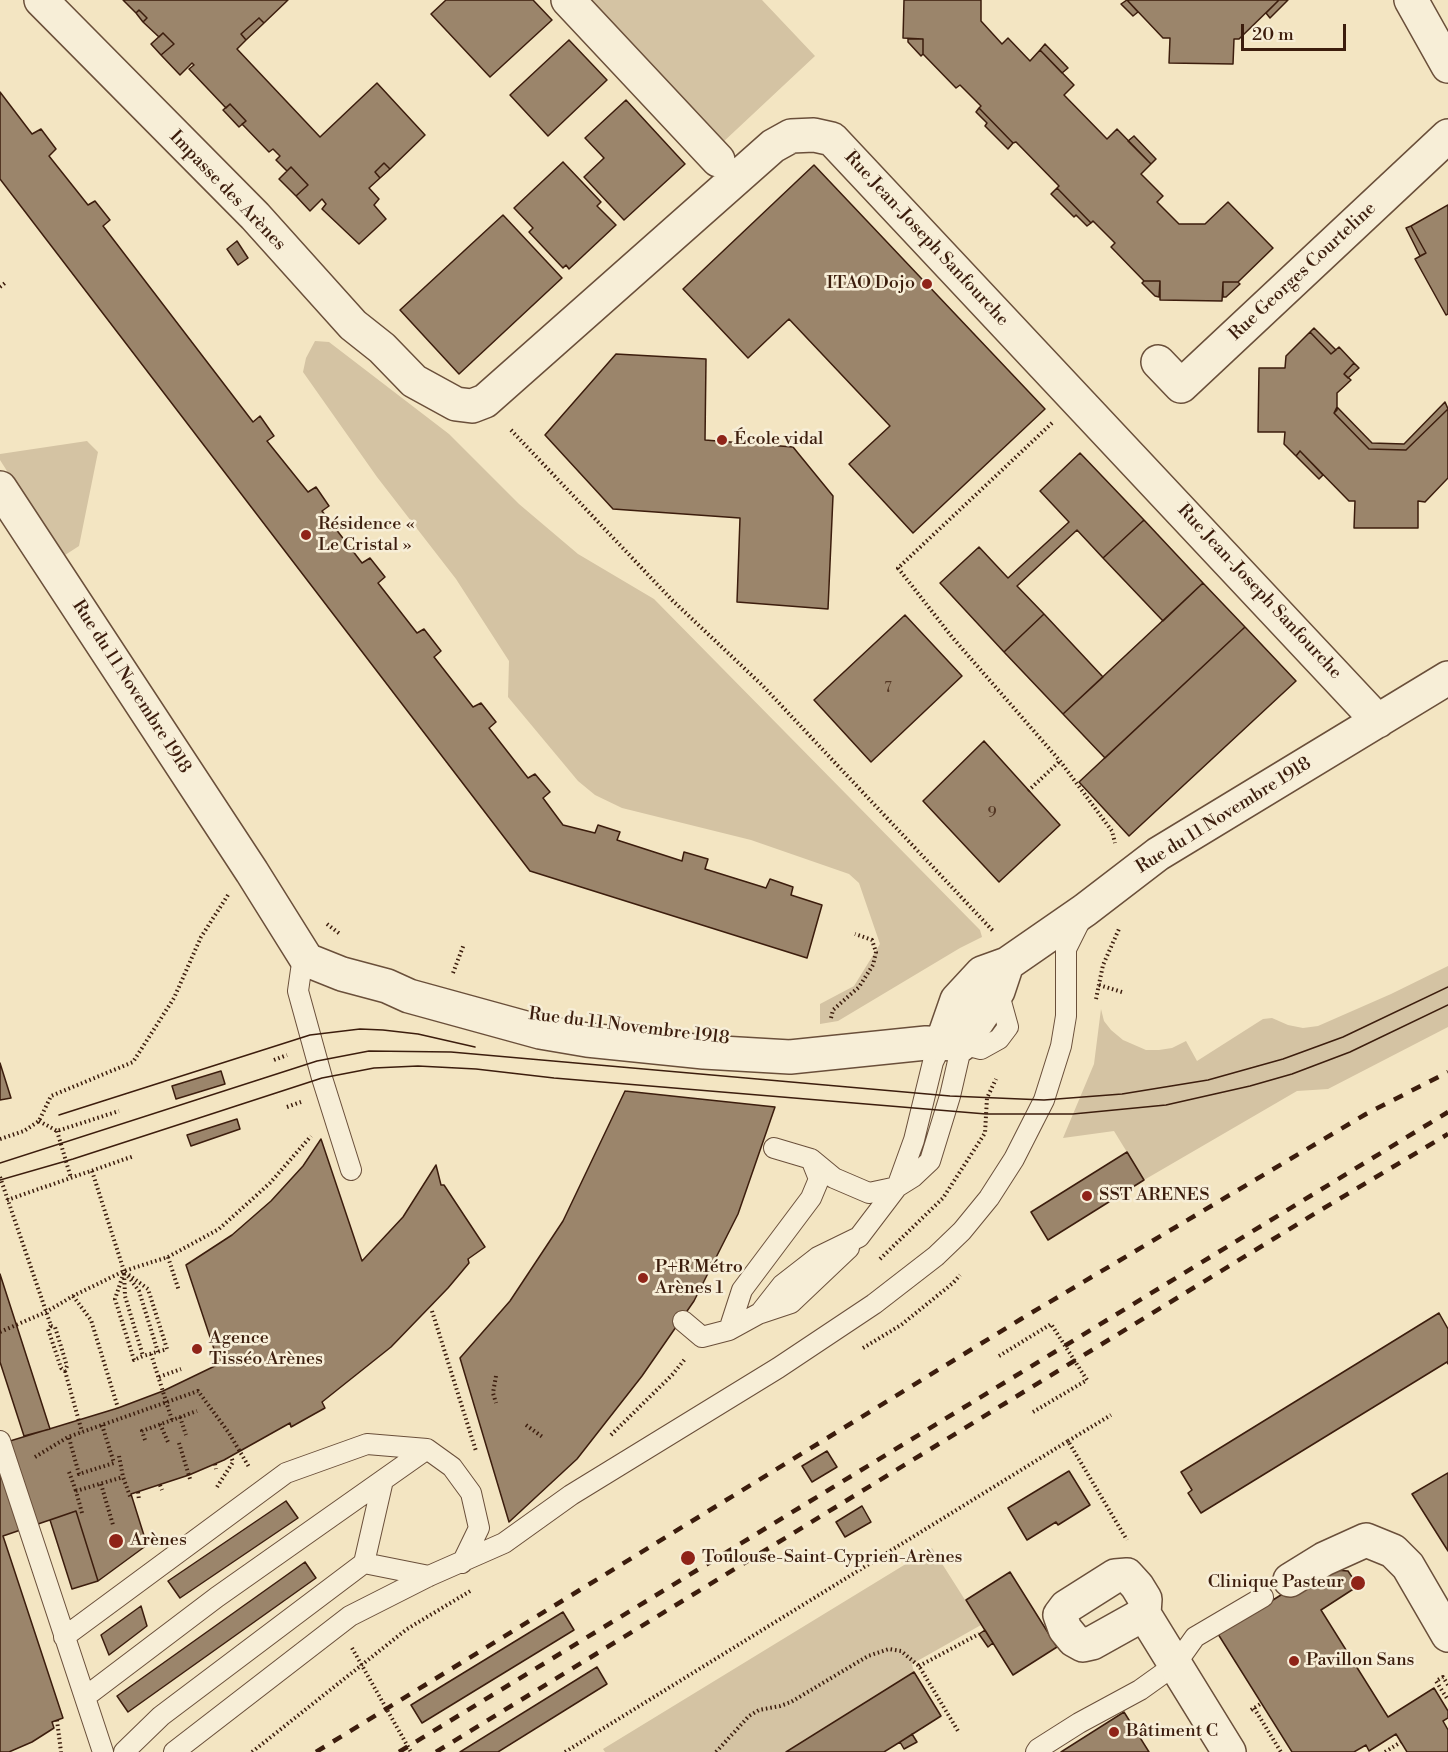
<!DOCTYPE html>
<meta charset="utf-8">
<style>
body{margin:0}
#map{position:relative;width:1448px;height:1752px;overflow:hidden;background:#f3e5c2;font-family:"Libre Bodoni",serif}
canvas{display:block}
.scale{position:absolute;left:1241px;top:24px;width:105px;height:27px;box-sizing:border-box;border:3px solid #3c1d0d;border-top:0;padding-left:8px;font-size:18px;line-height:21px;white-space:nowrap;color:#3c1d0d;-webkit-text-stroke:4px #f7eed7;paint-order:stroke}
</style>
<div id="map">
<canvas width="1448" height="1752"></canvas>
<div class="scale">20 m</div>
</div>
<script>
const ctx = document.querySelector('canvas').getContext('2d');
ctx.lineJoin = 'round';
function fill(path, color) {
  ctx.fillStyle = color;
  ctx.fill(path, 'evenodd');
}
function shape(rows) {
  const path = new Path2D();
  for (const r of rows) {
    path.moveTo(r[0], r[1]);
    for (let i = 2; i < r.length; i += 2) path.lineTo(r[i], r[i + 1]);
  }
  return path;
}
function trace(path, color, width, dash) {
  ctx.strokeStyle = color;
  ctx.lineWidth = width;
  ctx.lineCap = dash ? 'butt' : 'round';
  ctx.setLineDash(dash || []);
  ctx.stroke(path);
}
function write(font, color, halo, rows, align = 'center') {
  ctx.font = font + ' "Libre Bodoni",serif';
  ctx.lineWidth = 5;
  ctx.setLineDash([]);
  ctx.textBaseline = 'middle';
  ctx.strokeStyle = halo;
  ctx.fillStyle = color;
  for (const [text, x, y, turn = 0] of rows) {
    ctx.save();
    ctx.translate(x, y);
    ctx.rotate((+turn || 0) * Math.PI / 180);
    ctx.textAlign = isNaN(turn) ? turn : align;
    if (halo) ctx.strokeText(text, 0, 0);
    ctx.fillText(text, 0, 0);
    ctx.restore();
  }
}
const green = shape([
 [585,0,762,0,815,56,721,144],
 [315,341,329,342,449,434,519,504,578,554,654,599,980,930,982,937,960,948,838,1021,820,1024,820,1004,854,986,880,944,859,883,849,874,751,840,622,808,595,795,578,781,508,697,509,661,456,579,377,477,303,372,306,358],
 [87,441,98,452,79,546,62,557,0,460,0,454],
 [1448,966,1448,1027,1328,1089,1297,1091,1144,1180,1114,1131,1063,1138,1094,1064,1101,1009,1104,1021,1111,1030,1123,1040,1146,1050,1159,1050,1172,1048,1186,1041,1197,1061,1263,1019,1272,1018,1288,1025,1303,1028,1318,1026,1391,994],
 [932,1548,981,1625,912,1664,914,1672,786,1752,605,1752,603,1749]
]);
const building = shape([
 [123,0,288,0,264,23,259,18,241,34,246,40,237,49,320,137,377,83,425,135,390,169,384,163,375,172,380,178,369,188,379,199,374,205,386,219,359,244,322,209,326,204,322,199,310,211,296,196,308,185,291,167,287,171,276,160,280,156,273,149,269,152,242,124,246,121,230,104,226,108,189,69,194,65,192,63,180,75,161,55,174,44,163,33,159,37,143,22,147,18,139,10,136,13,123,0],
 [446,0,533,0,552,20,490,77,431,14,446,0],
 [904,0,981,0,981,21,1002,44,1008,38,1030,61,1040,50,1074,85,1064,95,1107,139,1117,129,1151,164,1141,174,1163,196,1157,202,1179,224,1205,224,1228,202,1273,248,1238,282,1223,282,1222,301,1160,300,1160,281,1144,281,1111,247,1115,243,1093,221,1091,223,1057,188,1059,186,1016,142,1013,143,979,108,981,106,960,85,956,88,923,54,923,39,903,38,904,0],
 [1127,0,1279,0,1239,39,1234,39,1233,64,1169,63,1170,38,1163,38,1127,0],
 [1127,0,1138,12,1133,16,1121,4,1127,0],
 [1279,0,1288,0,1270,18,1266,13,1279,0],
 [139,10,147,18,143,22,136,13,139,10],
 [259,18,264,23,246,40,241,34,259,18],
 [163,33,174,44,161,55,151,44,163,33],
 [908,39,923,39,923,54,921,56,908,42,908,39],
 [569,40,607,80,548,136,510,95,569,40],
 [1045,44,1068,68,1062,73,1040,50,1045,44],
 [0,92,32,134,41,129,56,149,49,156,88,205,95,201,110,220,103,226,253,422,260,416,274,436,267,441,308,492,316,487,329,506,322,511,362,563,370,558,385,577,378,583,417,633,424,629,441,651,434,657,473,707,481,703,496,722,489,728,528,778,535,774,550,792,543,798,563,825,595,833,598,825,620,832,617,840,682,861,684,852,708,859,705,869,766,888,770,879,793,887,791,895,822,905,807,958,530,871,0,179,0,92],
 [626,100,685,164,624,220,584,177,604,158,585,138,626,100],
 [230,104,246,121,239,127,223,110,230,104],
 [979,108,1013,143,1008,149,985,126,987,123,976,112,979,108],
 [1134,136,1156,159,1151,164,1128,141,1134,136],
 [563,162,601,202,597,206,616,225,569,269,566,265,563,268,529,232,533,228,514,208,563,162],
 [384,163,390,169,380,178,375,172,384,163],
 [814,165,1045,409,913,533,849,464,890,426,789,319,748,358,683,289,814,165],
 [291,167,308,185,296,196,279,179,291,167],
 [1057,188,1091,223,1087,226,1076,215,1074,217,1051,194,1057,188],
 [1448,205,1448,314,1446,315,1415,259,1426,253,1411,226,1448,205],
 [503,215,562,278,459,374,400,310,503,215],
 [1411,226,1426,253,1420,256,1406,228,1411,226],
 [237,241,248,258,238,265,227,249,237,241],
 [1144,281,1160,281,1159,297,1155,296,1142,283,1144,281],
 [1223,282,1238,282,1240,284,1226,297,1223,297,1223,282],
 [1314,328,1336,350,1331,354,1310,332,1314,328],
 [1310,332,1331,354,1339,347,1354,363,1344,374,1351,380,1337,393,1337,410,1334,413,1369,449,1406,450,1448,409,1448,478,1425,502,1418,501,1418,528,1354,528,1355,501,1349,501,1300,451,1296,456,1284,444,1285,432,1258,432,1259,368,1285,368,1286,356,1310,332],
 [616,354,706,359,705,440,793,447,833,496,828,609,737,602,740,518,613,509,545,435,616,354],
 [1354,363,1359,368,1348,378,1344,374,1354,363],
 [1445,402,1448,409,1406,450,1369,449,1334,413,1337,407,1372,443,1404,444,1445,402],
 [1300,451,1323,475,1319,479,1296,456,1300,451],
 [1080,453,1144,520,1103,558,1077,530,1017,586,1044,614,1004,652,940,583,979,547,1008,578,1069,522,1040,491,1080,453],
 [1144,520,1203,583,1163,621,1103,558,1144,520],
 [1203,583,1245,627,1105,758,1063,714,1203,583],
 [1044,614,1103,677,1063,714,1004,652,1044,614],
 [905,615,962,676,871,762,814,700,905,615],
 [1245,627,1296,681,1129,836,1079,782,1245,627],
 [984,741,1060,825,999,882,923,801,984,741],
 [0,1063,11,1098,0,1100,0,1063],
 [221,1071,225,1084,176,1099,172,1086,221,1071],
 [625,1091,775,1107,738,1214,694,1301,642,1376,577,1459,509,1522,460,1358,510,1301,563,1221,625,1091],
 [237,1119,240,1129,191,1146,187,1135,237,1119],
 [321,1139,362,1261,403,1217,436,1165,441,1185,444,1185,485,1247,468,1259,469,1263,448,1288,391,1347,322,1402,325,1408,291,1427,290,1423,224,1460,189,1475,131,1494,147,1545,98,1581,76,1511,3,1536,63,1718,52,1722,54,1728,32,1742,9,1752,0,1752,0,1444,118,1408,163,1391,219,1364,186,1265,232,1235,271,1201,303,1166,321,1139],
 [1127,1152,1144,1180,1048,1240,1031,1212,1127,1152],
 [0,1274,50,1429,24,1436,0,1362,0,1274],
 [1439,1313,1448,1329,1448,1364,1447,1362,1201,1513,1188,1493,1192,1490,1181,1472,1439,1313],
 [827,1451,837,1467,812,1482,802,1466,827,1451],
 [1069,1471,1090,1505,1058,1525,1056,1522,1027,1540,1008,1508,1069,1471],
 [1448,1473,1448,1551,1412,1494,1448,1473],
 [286,1501,298,1518,180,1598,168,1581,286,1501],
 [862,1506,871,1522,845,1537,836,1522,862,1506],
 [76,1511,98,1581,72,1589,50,1520,76,1511],
 [305,1562,316,1578,128,1712,117,1696,305,1562],
 [1335,1570,1348,1571,1358,1586,1321,1610,1388,1717,1434,1688,1448,1711,1448,1718,1443,1721,1448,1730,1448,1752,1407,1752,1396,1734,1369,1751,1366,1745,1354,1752,1292,1752,1218,1634,1310,1577,1335,1570],
 [1010,1572,1057,1647,1013,1675,966,1600,1010,1572],
 [141,1606,147,1626,109,1655,101,1635,141,1606],
 [563,1612,574,1630,422,1723,411,1705,563,1612],
 [985,1630,993,1643,988,1647,979,1634,985,1630],
 [597,1667,607,1684,498,1752,460,1752,597,1667],
 [914,1672,941,1716,900,1742,884,1752,786,1752,914,1672],
 [1124,1712,1149,1752,1061,1752,1124,1712],
 [912,1734,917,1742,904,1749,900,1742,912,1734]
]);
const path = shape([
 [0,287,5,283],
 [1052,423,898,568,952,637,1060,761,1112,831,1115,843],
 [511,430,672,600,762,685,994,932],
 [1028,791,1060,761],
 [327,924,340,934],
 [453,973,464,944],
 [1099,985,1122,992],
 [1096,999,1103,965,1119,929],
 [831,1018,833,1010,859,987,873,965,876,952,872,940,855,934],
 [274,1060,287,1055],
 [287,1107,301,1102],
 [39,1121,57,1131,119,1111],
 [57,1131,71,1178],
 [0,1139,24,1131,39,1121,51,1096,133,1062,174,998,201,937,228,895],
 [92,1171,124,1271,125,1296,143,1356,134,1360,115,1299,124,1272],
 [0,1177,51,1326],
 [7,1200,134,1156],
 [168,1257,179,1291],
 [880,1259,943,1198,985,1133,987,1098,996,1079],
 [125,1272,148,1289,167,1349,143,1356],
 [128,1276,139,1291,158,1352],
 [73,1296,91,1320,118,1408],
 [432,1311,476,1451],
 [51,1326,55,1327,67,1366,65,1371,61,1368,48,1329,51,1326],
 [0,1332,46,1312,73,1296,124,1271,168,1257,219,1229,270,1183,311,1136],
 [863,1348,901,1325,953,1283,960,1275],
 [151,1354,172,1420],
 [999,1356,1051,1324,1087,1380,1033,1412],
 [65,1371,82,1432],
 [496,1376,493,1393,496,1403],
 [159,1377,181,1369],
 [180,1417,186,1435],
 [160,1424,168,1442],
 [526,1425,544,1438],
 [611,1435,672,1375,685,1359],
 [69,1438,79,1474,114,1463,102,1425],
 [145,1440,142,1431,197,1411],
 [1068,1441,1111,1415],
 [179,1443,190,1479],
 [119,1456,123,1477,131,1499],
 [35,1457,68,1437,198,1391,229,1433,249,1467],
 [215,1464,216,1469],
 [69,1472,76,1491],
 [101,1484,113,1525],
 [160,1485,162,1490],
 [217,1487,233,1462,231,1456],
 [138,1492,139,1500],
 [82,1513,76,1491,123,1477],
 [352,1648,411,1752],
 [919,1666,979,1634],
 [1448,1685,1443,1677,1436,1681,1448,1700],
 [1254,1708,1281,1752],
 [1251,1710,1262,1703],
 [57,1720,61,1752],
 [252,1752,407,1629,472,1590],
 [565,1752,1068,1441,1127,1540],
 [716,1752,749,1716,759,1710,780,1706,791,1702,868,1656,889,1649,901,1651,919,1666,958,1731],
 [1385,1752,1401,1742]
]);
const lane = shape([
 [307,960,301,970,298,991,322,1078,351,1170],
 [811,1159,834,1178,869,1193,897,1187,913,1177,930,1161,950,1096,962,1044,981,1049,999,1039,1008,1027,998,991],
 [761,1313,791,1303,849,1248],
 [683,1321,702,1337,729,1330,760,1313,782,1285,818,1257,859,1237,897,1187,914,1140,933,1062,942,1043],
 [729,1330,742,1290,811,1198,819,1179,811,1159,774,1148],
 [0,1441,103,1752],
 [364,1563,429,1576],
 [64,1637,286,1473,367,1444,427,1449,452,1467,471,1493,479,1528,462,1563],
 [85,1697,217,1597,427,1449],
 [124,1752,161,1716,364,1563,383,1480],
 [174,1752,350,1616,429,1576,504,1543,571,1495,778,1368,874,1304,936,1256,962,1231,989,1198,1014,1159,1044,1100,1061,1046,1066,1016,1066,949,1082,917],
 [1036,1752,1038,1749,1079,1723,1140,1690,1175,1665,1195,1637,1263,1597]
]);
const street = shape([
 [41,0,255,216,353,325,382,348,414,381,456,404,472,406,485,401,773,146,791,136,814,135,832,139,1378,721],
 [568,0,718,160],
 [1411,0,1448,66],
 [1158,362,1181,386,1448,136],
 [0,488,252,872,307,960,342,974,387,986,409,996,540,1032,587,1040,704,1052,790,1057,926,1043,962,1044,998,991,1007,964],
 [942,1043,957,1000,982,973,1007,964,1085,910,1158,854,1448,678],
 [1290,1580,1324,1559,1366,1540,1393,1551,1408,1566,1448,1635],
 [1144,1614,1092,1643,1083,1645,1074,1640,1065,1629,1060,1615,1066,1607,1115,1576,1127,1575,1137,1586,1145,1599,1144,1614,1229,1752]
]);
const tram = shape([
 [59,1115,310,1035,360,1029,383,1030,418,1034,475,1047],
 [0,1163,317,1061,369,1051,451,1052,950,1096,1044,1100,1122,1094,1208,1080,1283,1059,1343,1037,1448,987],
 [0,1180,73,1159,322,1078,374,1068,418,1066,476,1069,554,1078,986,1114,1073,1114,1166,1105,1250,1086,1292,1074,1350,1052,1448,1005]
]);
const rail = shape([
 [316,1752,1021,1319,1366,1114,1448,1072],
 [399,1752,1448,1112],
 [436,1752,1319,1211,1448,1134]
]);
const markers = [
 [927,284,6,"#8f2418"],
 [722,440,6,"#8f2418"],
 [306,535,6,"#8f2418"],
 [1087,1196,6,"#8f2418"],
 [643,1278,6,"#8f2418"],
 [197,1349,6,"#8f2418"],
 [116,1541,8,"#8f2418"],
 [688,1558,8,"#8f2418"],
 [1358,1583,8,"#8f2418"],
 [1294,1661,6,"#8f2418"],
 [1114,1732,6,"#8f2418"]
];
const numberNames = [
 ["7",888,688],
 ["9",992,813]
];
const streetNames = [
 ["Impasse des Arènes",227,191,46],
 ["Rue Jean-Joseph Sanfourche",926,239,47],
 ["Rue Georges Courteline",1303,272,-43],
 ["Rue Jean-Joseph Sanfourche",1259,592,47],
 ["Rue du 11 Novembre 1918",131,687,57],
 ["Rue du 11 Novembre 1918",1224,816,-32],
 ["Rue du 11 Novembre 1918",629,1027,7]
];
const poiNames = [
 ["ITAO Dojo",915,284,"right"],
 ["École vidal",734,440],
 ["Résidence «",318,525],
 ["Le Cristal »",318,546],
 ["SST ARENES",1099,1196],
 ["P+R Métro",655,1268],
 ["Arènes 1",655,1289],
 ["Agence",209,1339],
 ["Tisséo Arènes",209,1360],
 ["Arènes",130,1541],
 ["Toulouse-Saint-Cyprien-Arènes",702,1558],
 ["Clinique Pasteur",1344,1583,"right"],
 ["Pavillon Sans",1306,1661],
 ["Bâtiment C",1126,1732]
];
fill(green, '#d4c3a3');
fill(building, '#9b856b');
trace(building, '#3c1d0d', 1.5);
trace(lane, '#6a4f3a', 22);
trace(street, '#6a4f3a', 36);
trace(path, '#3c1d0d', 4, [1.5, 3]);
trace(lane, '#f7eed7', 20);
trace(street, '#f7eed7', 33);
trace(tram, '#3c1d0d', 1.5);
trace(rail, '#3c1d0d', 4.5, [10, 10]);
for (const [x, y, r, color] of markers) {
  const dot = new Path2D();
  dot.arc(x, y, r, 0, 2 * Math.PI);
  ctx.fillStyle = color;
  ctx.fill(dot);
  trace(dot, '#f7eed7', 2);
}
write('15px', '#543724', null, numberNames);
write('18px', '#3c1d0d', '#f7eed7', streetNames);
write('18px', '#3c1d0d', '#f7eed7', poiNames, 'left');
</script>
